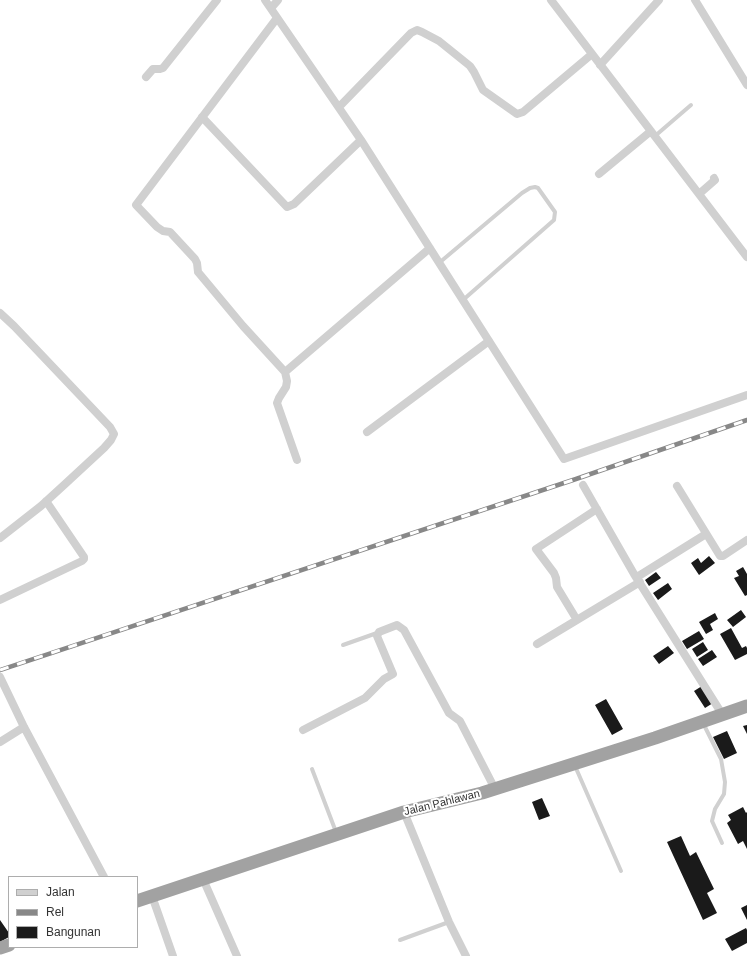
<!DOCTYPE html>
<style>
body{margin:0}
#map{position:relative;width:747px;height:956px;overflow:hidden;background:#fff;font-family:Arial,sans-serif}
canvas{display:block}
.legend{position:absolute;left:8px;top:876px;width:130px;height:72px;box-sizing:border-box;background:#fff;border:1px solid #adadad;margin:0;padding:5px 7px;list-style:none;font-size:12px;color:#333}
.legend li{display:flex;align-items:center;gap:8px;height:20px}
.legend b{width:20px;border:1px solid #adadad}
</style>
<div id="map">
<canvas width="747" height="956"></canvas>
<ul class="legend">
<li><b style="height:5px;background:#d0d0d0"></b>Jalan</li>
<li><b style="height:5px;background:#888"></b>Rel</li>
<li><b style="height:11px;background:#1a1a1a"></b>Bangunan</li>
</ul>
</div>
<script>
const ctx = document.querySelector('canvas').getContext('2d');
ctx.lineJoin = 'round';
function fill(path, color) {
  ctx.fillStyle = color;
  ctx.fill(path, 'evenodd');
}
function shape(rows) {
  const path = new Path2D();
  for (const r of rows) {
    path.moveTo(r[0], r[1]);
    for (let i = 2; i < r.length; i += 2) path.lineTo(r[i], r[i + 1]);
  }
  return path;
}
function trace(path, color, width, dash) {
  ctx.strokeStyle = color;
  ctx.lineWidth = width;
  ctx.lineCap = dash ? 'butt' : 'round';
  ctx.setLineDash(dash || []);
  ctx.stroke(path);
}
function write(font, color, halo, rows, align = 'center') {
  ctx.font = font + ' Arial,sans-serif';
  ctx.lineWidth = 4;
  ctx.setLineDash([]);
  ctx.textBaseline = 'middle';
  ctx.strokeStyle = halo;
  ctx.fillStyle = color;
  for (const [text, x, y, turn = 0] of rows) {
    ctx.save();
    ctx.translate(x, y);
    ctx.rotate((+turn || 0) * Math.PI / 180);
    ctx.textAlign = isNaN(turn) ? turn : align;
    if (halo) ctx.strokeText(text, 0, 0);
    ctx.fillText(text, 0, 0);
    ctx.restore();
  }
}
const building = shape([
 [709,556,715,563,699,575,691,563,698,558,701,563],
 [743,567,747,574,747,595,745,596,734,578,739,576,736,571],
 [656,572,661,578,649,586,645,580],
 [668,583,672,589,658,600,653,593],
 [741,610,746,617,733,627,727,620],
 [715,613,718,619,710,624,713,630,706,634,699,622],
 [731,628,742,648,746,646,747,648,747,654,735,660,720,634],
 [699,631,704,639,687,649,682,641],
 [703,642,708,650,697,657,692,649],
 [668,646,674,653,659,664,653,656],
 [712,650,717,657,703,666,698,659],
 [702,686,713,703,705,708,694,691],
 [606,699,623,729,612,735,595,705],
 [747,725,747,734,743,726],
 [727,731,737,753,724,759,713,737],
 [542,798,550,816,539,820,532,802],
 [743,807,746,813,747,812,747,849,743,841,738,844,727,823,731,820,728,815],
 [681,836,690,856,696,852,714,889,707,893,717,913,703,920,667,842],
 [747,905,747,920,741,908],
 [0,920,9,933,9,937,0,942],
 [746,928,747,930,747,943,732,951,725,939]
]);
const service = shape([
 [655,136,691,105],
 [439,263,522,193,530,188,535,187,538,188,555,212,554,220,463,300],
 [343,645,377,633],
 [703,723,721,759,725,782,724,794,715,809,712,821,722,843],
 [575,766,621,871],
 [312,769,336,832],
 [400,940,449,922]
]);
const minor = shape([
 [265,0,361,140,564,459,747,395],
 [551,0,747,257],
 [695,0,747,85],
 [271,8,278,0],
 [277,18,136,205,157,227,163,231,170,232,195,259,197,263,198,272,243,326,285,372,287,381,286,387,279,398,277,403,297,460],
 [600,65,659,0],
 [146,77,153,69,160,69,163,68,217,0],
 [339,107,411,33,417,30,422,32,439,41,470,66,474,72,483,90,517,114,523,112,592,54],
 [202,117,287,207,294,204,361,140],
 [599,174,651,131],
 [699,194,715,180,714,178],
 [0,313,14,326,110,427,114,434,111,440,104,448,64,485,41,506,0,538],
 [285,372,430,248],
 [367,432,489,341],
 [583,485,634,574,722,714],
 [677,486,720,556,723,556,747,540],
 [637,577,706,534],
 [0,600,82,561,84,559,84,557,46,501],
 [577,620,557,587,556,578,554,573,536,549,597,509],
 [537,644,640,582],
 [0,677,24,727,104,877],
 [303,730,365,698,384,679,393,674,377,636,379,632,397,625,404,630,449,713,460,721,495,789],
 [0,742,24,727],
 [404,812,449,922,466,956],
 [203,879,237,956],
 [152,896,173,956]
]);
const trunk = shape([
 [137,901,404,812,482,793,655,738,747,706],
 [0,948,9,945]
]);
const rail = shape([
 [0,670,576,479,747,420]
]);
const streetNames = [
 ["Jalan Pahlawan",442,803,-14]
];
fill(building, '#1a1a1a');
trace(service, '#d0d0d0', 4);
trace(minor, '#d0d0d0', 8);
trace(trunk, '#a2a2a2', 13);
trace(rail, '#888', 4.5);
trace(rail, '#fff', 3, [9]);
write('11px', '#333', '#fff', streetNames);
</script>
